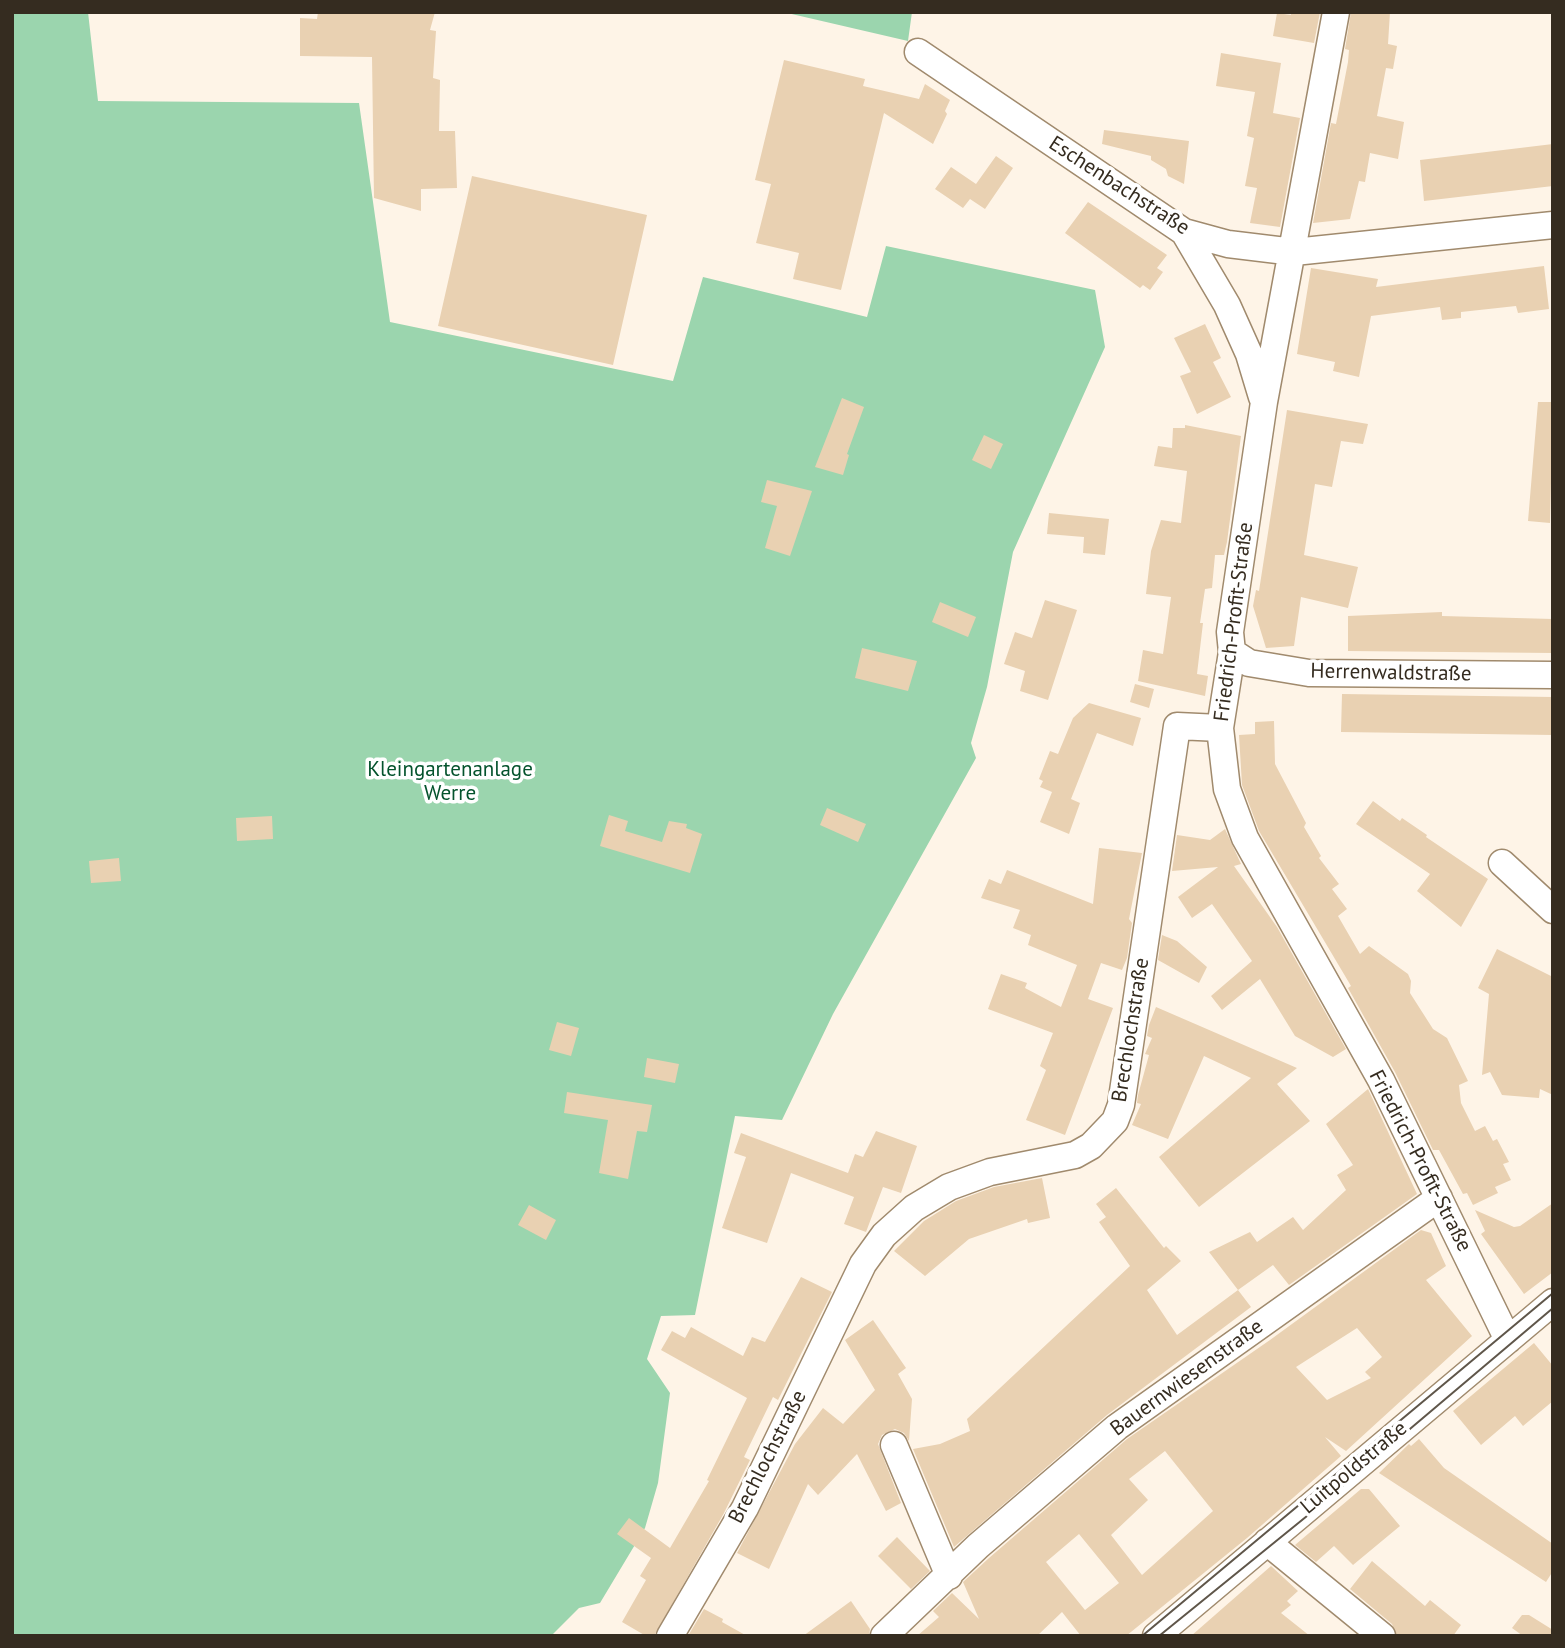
<!DOCTYPE html>
<meta charset="utf-8">
<style>
body{margin:0}
#map{position:relative;width:1565px;height:1648px;overflow:hidden;background:#fef4e7;font-family:"PT Sans",sans-serif}
canvas{display:block}
.frame{position:absolute;inset:0;border:14px solid #352c20;pointer-events:none}
</style>
<div id="map">
<canvas width="1565" height="1648"></canvas>
<div class="frame"></div>
</div>
<script>
const ctx = document.querySelector('canvas').getContext('2d');
ctx.lineJoin = 'round';
function fill(path, color) {
  ctx.fillStyle = color;
  ctx.fill(path, 'evenodd');
}
function shape(rows) {
  const path = new Path2D();
  for (const r of rows) {
    path.moveTo(r[0], r[1]);
    for (let i = 2; i < r.length; i += 2) path.lineTo(r[i], r[i + 1]);
  }
  return path;
}
function trace(path, color, width, dash) {
  ctx.strokeStyle = color;
  ctx.lineWidth = width;
  ctx.lineCap = dash ? 'butt' : 'round';
  ctx.setLineDash(dash || []);
  ctx.stroke(path);
}
function write(font, color, halo, rows, align = 'center') {
  ctx.font = font + ' "PT Sans",sans-serif';
  ctx.lineWidth = 7;
  ctx.setLineDash([]);
  ctx.textBaseline = 'middle';
  ctx.strokeStyle = halo;
  ctx.fillStyle = color;
  for (const [text, x, y, turn = 0] of rows) {
    ctx.save();
    ctx.translate(x, y);
    ctx.rotate((+turn || 0) * Math.PI / 180);
    ctx.textAlign = isNaN(turn) ? turn : align;
    if (halo) ctx.strokeText(text, 0, 0);
    ctx.fillText(text, 0, 0);
    ctx.restore();
  }
}
const green = shape([
 [12,12,88,12,98,101,359,103,390,322,673,381,703,277,867,317,886,246,1095,290,1105,347,1013,552,987,687,971,743,976,758,833,1014,782,1120,735,1116,695,1315,661,1316,647,1359,670,1393,658,1483,645,1528,600,1603,579,1608,551,1636,12,1636],
 [783,12,912,12,908,41]
]);
const building = shape([
 [318,12,435,12,430,30,436,31,433,78,440,80,439,131,455,131,457,188,421,189,421,211,374,198,372,57,300,56,300,18,317,19],
 [1291,12,1320,12,1314,43,1273,36,1277,13,1291,15],
 [1351,12,1390,12,1388,44,1397,46,1393,69,1386,68,1377,116,1404,122,1398,159,1370,153,1365,182,1359,181,1350,219,1313,223,1331,123,1336,124,1348,62,1349,50,1345,49],
 [1221,53,1281,63,1273,113,1300,118,1280,227,1250,223,1257,188,1245,186,1254,138,1247,136,1255,92,1216,86],
 [784,60,865,79,863,86,919,99,925,84,950,100,945,111,947,114,933,144,884,113,841,290,793,279,799,253,756,243,771,184,755,180],
 [1104,130,1189,141,1184,184,1168,176,1166,169,1151,160,1151,156,1102,144],
 [1553,144,1553,186,1424,201,1420,160],
 [996,156,1013,168,985,209,970,199,963,208,935,189,951,167,976,184],
 [472,176,647,215,613,365,438,326],
 [1088,202,1167,255,1157,268,1163,272,1150,290,1143,285,1140,288,1065,233],
 [1544,266,1549,309,1518,313,1516,306,1461,312,1461,318,1442,320,1440,307,1371,316,1359,377,1333,371,1335,362,1297,354,1311,268,1378,279,1376,287],
 [1205,324,1221,358,1213,362,1231,397,1197,414,1180,376,1191,372,1174,338],
 [842,398,864,407,847,454,849,455,843,475,815,467],
 [1538,402,1553,402,1550,523,1528,521],
 [1287,410,1368,424,1363,444,1341,441,1332,487,1315,484,1304,555,1358,567,1348,608,1301,597,1294,646,1266,648,1253,606,1256,590,1259,591],
 [1185,425,1241,436,1227,542,1224,555,1215,555,1212,588,1205,589,1200,623,1203,623,1197,674,1208,676,1205,696,1138,681,1143,650,1163,654,1171,597,1146,594,1151,551,1161,520,1181,523,1187,471,1154,466,1158,446,1172,448,1173,428,1185,428],
 [984,435,1003,444,991,469,972,460],
 [767,480,812,491,790,556,765,548,777,506,761,502],
 [1049,513,1109,519,1105,555,1083,553,1084,537,1047,534],
 [1045,600,1077,610,1048,700,1020,691,1025,671,1004,664,1015,632,1032,638],
 [940,602,976,617,968,637,932,622],
 [1442,612,1442,616,1553,619,1553,653,1348,651,1348,616],
 [862,648,917,661,908,691,855,678],
 [1135,684,1154,689,1149,708,1130,702],
 [1342,694,1553,697,1553,735,1341,732],
 [1089,703,1141,718,1133,746,1097,733,1071,799,1080,803,1069,834,1040,822,1052,792,1040,787,1043,781,1039,779,1050,751,1058,754,1073,718],
 [1274,721,1275,764,1306,823,1304,827,1321,856,1319,858,1339,884,1332,889,1347,909,1338,916,1360,954,1369,946,1408,974,1411,981,1410,993,1433,1029,1447,1038,1468,1081,1459,1085,1461,1103,1475,1131,1485,1126,1493,1141,1497,1139,1509,1162,1503,1164,1511,1180,1495,1187,1498,1193,1473,1205,1467,1193,1463,1194,1439,1150,1433,1150,1395,1072,1348,988,1351,986,1259,831,1242,785,1239,735,1255,734,1255,722],
 [1373,801,1400,821,1402,818,1427,835,1426,837,1488,879,1461,927,1417,891,1430,874,1356,824],
 [827,808,866,824,858,842,820,825],
 [609,815,628,821,625,831,662,842,669,821,687,824,686,828,702,834,690,873,600,846],
 [272,816,273,839,237,841,236,818],
 [1225,829,1241,864,1234,866,1277,927,1346,1049,1333,1057,1295,1036,1260,979,1222,1010,1211,996,1252,961,1212,904,1192,918,1178,897,1218,867,1172,871,1177,835,1210,840],
 [1099,848,1142,853,1129,919,1132,923,1127,958,1122,970,1101,963,1088,999,1113,1008,1065,1135,1026,1120,1046,1070,1040,1066,1053,1033,988,1009,1001,974,1027,983,1025,988,1061,1007,1077,965,1028,945,1031,935,1013,928,1020,910,981,898,989,879,1001,884,1007,870,1093,904],
 [119,858,121,881,91,883,89,861],
 [1162,935,1177,941,1207,967,1199,983,1158,960],
 [1497,949,1553,977,1553,1095,1540,1089,1539,1098,1502,1095,1490,1072,1482,1075,1489,994,1478,988],
 [1156,1007,1297,1068,1277,1084,1310,1121,1199,1207,1159,1157,1251,1078,1204,1056,1168,1139,1132,1125,1141,1104,1137,1103,1138,1095,1149,1055,1145,1054,1152,1038,1147,1036,1149,1025],
 [557,1022,579,1028,571,1056,549,1050],
 [647,1058,679,1064,675,1083,644,1077],
 [1368,1089,1417,1194,1289,1285,1273,1265,1238,1290,1209,1252,1250,1232,1257,1242,1293,1217,1303,1230,1346,1190,1337,1175,1353,1165,1326,1124],
 [567,1092,652,1105,647,1132,637,1131,628,1179,599,1173,608,1120,564,1113],
 [876,1131,917,1146,901,1193,883,1187,866,1232,844,1224,854,1197,791,1173,767,1243,722,1228,746,1157,734,1153,741,1133,848,1173,855,1154,863,1157],
 [1042,1178,1050,1218,1028,1223,1027,1219,969,1239,925,1276,894,1251,924,1221,956,1201,994,1187],
 [1116,1188,1164,1248,1166,1246,1181,1261,1147,1290,1177,1335,1238,1290,1251,1307,1107,1415,954,1547,913,1449,940,1444,970,1431,967,1419,1130,1266,1099,1222,1106,1217,1096,1204],
 [1553,1203,1553,1272,1524,1294,1481,1234,1485,1231,1475,1210,1514,1227,1520,1226],
 [529,1205,556,1220,546,1240,518,1225],
 [1421,1230,1431,1233,1446,1266,1426,1280,1472,1336,1346,1451,1325,1437,1341,1456,1247,1538,1126,1636,1081,1636,1062,1612,1037,1636,917,1636,939,1617,933,1611,952,1593,979,1619,963,1582,989,1558,1127,1439,1270,1340],
 [1357,1328,1382,1357,1365,1372,1371,1378,1327,1400,1296,1367],
 [1165,1451,1213,1511,1142,1575,1111,1535,1148,1500,1129,1479],
 [1079,1534,1119,1583,1085,1610,1046,1562],
 [801,1277,832,1292,778,1400,773,1397,744,1457,750,1460,724,1513,654,1636,646,1636,622,1622,646,1580,640,1576,651,1558,617,1534,629,1518,670,1548,709,1481,707,1480,747,1398,661,1350,672,1331,685,1338,691,1327,743,1356,752,1337,765,1342],
 [873,1320,906,1368,898,1374,912,1399,909,1441,904,1433,895,1429,882,1435,878,1444,901,1503,886,1511,857,1454,818,1495,808,1484,769,1569,737,1553,795,1444,823,1408,843,1424,875,1390,845,1340],
 [1534,1343,1553,1366,1553,1401,1523,1426,1515,1416,1481,1445,1453,1411],
 [1419,1439,1444,1468,1553,1544,1553,1571,1546,1582,1379,1473,1409,1444,1411,1446],
 [1361,1489,1369,1489,1400,1526,1353,1565,1334,1546,1316,1562,1295,1545],
 [897,1537,930,1571,911,1589,878,1556],
 [1372,1561,1425,1606,1430,1600,1461,1625,1453,1636,1397,1636,1392,1624,1350,1589],
 [1271,1566,1298,1591,1287,1601,1291,1605,1281,1613,1310,1636,1191,1636],
 [851,1601,870,1629,869,1636,803,1636],
 [704,1609,723,1619,722,1622,747,1636,688,1636],
 [1522,1615,1529,1615,1553,1630,1553,1636,1523,1636,1512,1628]
]);
const minor = shape([
 [1336,12,1264,402,1230,632,1232,652,1220,728,1227,789,1245,838,1381,1080,1508,1340],
 [918,52,1184,232,1228,244,1294,252,1553,225],
 [1184,232,1227,305,1249,354,1262,397],
 [1232,652,1249,663,1309,673,1553,675],
 [1502,863,1553,910],
 [894,1445,949,1576],
 [1267,1542,1382,1636],
 [670,1636,745,1508,863,1264,884,1235,914,1208,949,1187,990,1172,1075,1155,1091,1146,1115,1121,1121,1105,1177,726,1220,728],
 [884,1636,978,1546,1117,1427,1439,1198],
 [1156,1636,1553,1302]
]);
const tram = shape([
 [1142,1636,1553,1293],
 [1159,1636,1307,1516,1553,1308]
]);
const streetNames = [
 ["Eschenbachstraße",1119,186,33],
 ["Friedrich-Profit-Straße",1234,622,-83],
 ["Herrenwaldstraße",1391,673,1],
 ["Brechlochstraße",1131,1030,-81],
 ["Friedrich-Profit-Straße",1420,1161,63],
 ["Bauernwiesenstraße",1187,1378,-36],
 ["Brechlochstraße",768,1457,-63],
 ["Luitpoldstraße",1354,1468,-40]
];
const parkNames = [
 ["Kleingartenanlage",450,770],
 ["Werre",450,794]
];
fill(green, '#9bd5ae');
fill(building, '#e9d1b2');
trace(minor, '#a08a6d', 29);
trace(minor, '#fff', 26);
trace(tram, '#5f564a', 2);
write('21px', '#352c20', '#fff', streetNames);
write('21px', '#04532d', '#fff', parkNames);
</script>
